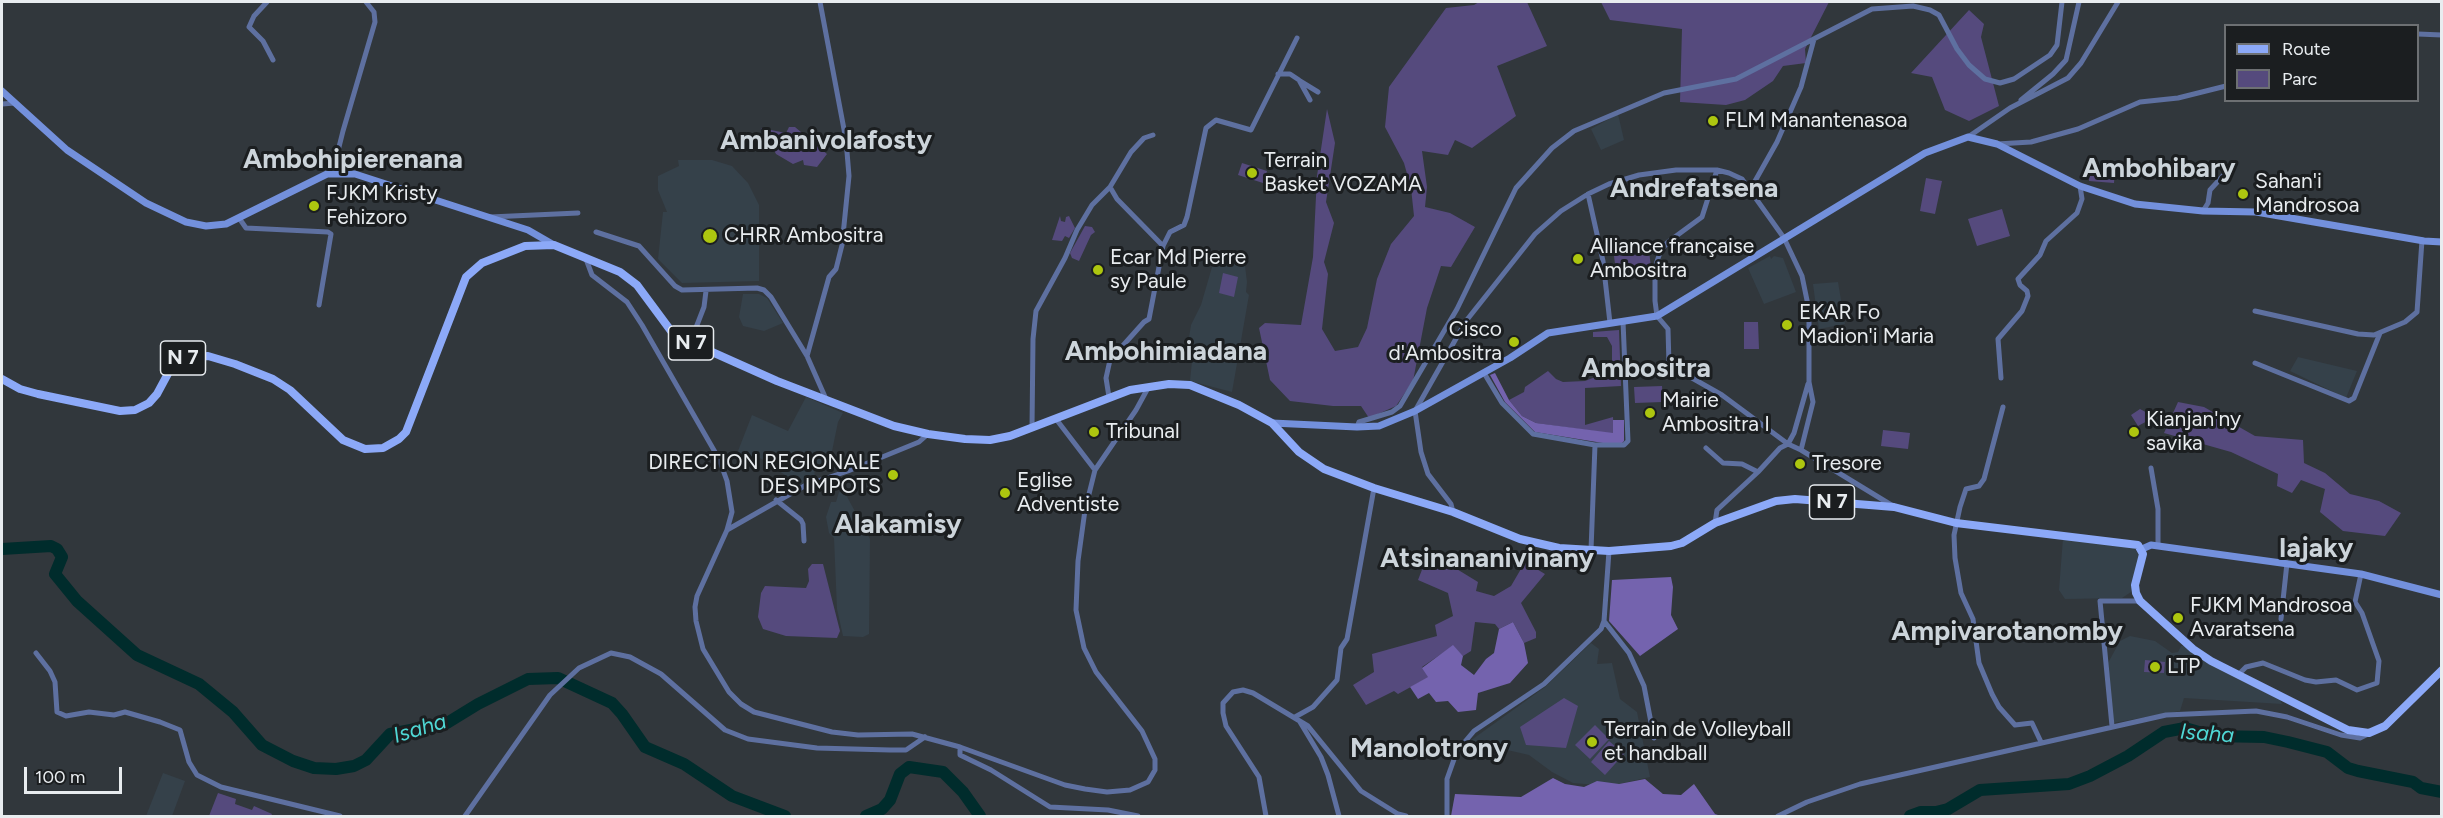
<!DOCTYPE html>
<meta charset="utf-8">
<style>
body{margin:0}
#map{position:relative;width:2443px;height:818px;overflow:hidden;background:#31373c;font-family:Figtree,sans-serif}
canvas{display:block}
.frame{position:absolute;inset:0;border:3px solid #e8ecef;pointer-events:none}
.legend{position:absolute;left:2224px;top:24px;width:195px;height:78px;box-sizing:border-box;background:#1b1e20;border:2px solid #6d7073;margin:0;padding:8px 10px;list-style:none;font-size:18px;color:#e8ecef}
.legend li{display:flex;align-items:center;gap:12px;height:30px}
.legend b{width:30px;border:2px solid #6d7073}
.scale{position:absolute;left:24px;top:767px;width:98px;height:27px;box-sizing:border-box;border:3px solid #e8ecef;border-top:0;padding-left:8px;font-size:18px;line-height:21px;white-space:nowrap;color:#e8ecef;-webkit-text-stroke:4px #1b1e20;paint-order:stroke}
</style>
<div id="map">
<canvas width="2443" height="818"></canvas>
<div class="frame"></div>
<ul class="legend">
<li><b style="height:8px;background:#8ca9f8"></b>Route</li>
<li><b style="height:16px;background:#554a7d"></b>Parc</li>
</ul>
<div class="scale">100 m</div>
</div>
<script>
const ctx = document.querySelector('canvas').getContext('2d');
ctx.lineJoin = 'round';
function fill(path, color) {
  ctx.fillStyle = color;
  ctx.fill(path, 'evenodd');
}
function shape(rows) {
  const path = new Path2D();
  for (const r of rows) {
    path.moveTo(r[0], r[1]);
    for (let i = 2; i < r.length; i += 2) path.lineTo(r[i], r[i + 1]);
  }
  return path;
}
function trace(path, color, width, dash) {
  ctx.strokeStyle = color;
  ctx.lineWidth = width;
  ctx.lineCap = dash ? 'butt' : 'round';
  ctx.setLineDash(dash || []);
  ctx.stroke(path);
}
function write(font, color, halo, rows, align = 'center') {
  ctx.font = font + ' Figtree,sans-serif';
  ctx.lineWidth = 6;
  ctx.setLineDash([]);
  ctx.textBaseline = 'middle';
  ctx.strokeStyle = halo;
  ctx.fillStyle = color;
  for (const [text, x, y, turn = 0] of rows) {
    ctx.save();
    ctx.translate(x, y);
    ctx.rotate((+turn || 0) * Math.PI / 180);
    ctx.textAlign = isNaN(turn) ? turn : align;
    if (halo) ctx.strokeText(text, 0, 0);
    ctx.fillText(text, 0, 0);
    ctx.restore();
  }
}
const built = shape([
 [1618,114,1624,140,1601,150,1591,129],
 [678,160,712,160,732,166,748,183,759,205,759,281,682,283,658,259,663,212,667,212,658,190,658,176,679,166],
 [1229,252,1236,254,1245,266,1247,282,1246,292,1249,295,1232,392,1190,381,1192,361,1186,356,1191,325,1201,305,1212,267,1217,267],
 [1770,256,1771,259,1774,256,1783,258,1796,292,1764,304,1748,268],
 [1838,282,1845,324,1819,329,1813,284],
 [743,294,759,294,767,298,783,323,764,331,743,326,739,317],
 [2298,357,2357,371,2346,398,2290,371],
 [806,397,843,413,838,422,830,461,826,466,814,468,815,478,781,493,785,475,760,458,747,465,738,451,752,415,788,431],
 [839,492,845,493,870,539,869,634,863,637,843,636,837,609,834,538,829,533,826,517,831,502,836,502],
 [2063,538,2133,547,2140,556,2131,592,2122,598,2065,599,2059,590],
 [2130,636,2155,641,2172,653,2178,652,2181,646,2186,646,2280,699,2282,704,2184,698,2180,711,2113,723,2108,663,2120,641],
 [1591,643,1599,649,1597,664,1612,663,1620,699,1637,712,1650,777,1610,786,1573,783,1552,772,1529,755,1503,749,1491,753,1477,752,1470,741,1545,687],
 [163,773,185,781,172,816,146,816]
]);
const green = shape([
 [1479,2,1527,2,1547,46,1497,66,1516,116,1472,148,1455,140,1448,155,1422,151,1427,187,1425,207,1450,213,1475,227,1451,267,1441,266,1427,308,1413,381,1396,406,1369,418,1361,406,1333,406,1290,401,1270,380,1259,328,1265,323,1301,325,1313,257,1317,176,1327,109,1335,143,1326,202,1334,223,1324,262,1328,274,1322,329,1335,351,1358,347,1367,328,1377,279,1391,244,1414,216,1411,188,1404,163,1385,127,1389,87,1446,8,1474,5],
 [1601,2,1829,2,1805,49,1806,63,1783,66,1773,81,1745,100,1726,105,1680,102,1682,29,1610,20],
 [1969,10,1984,24,1981,37,1999,106,1969,121,1945,110,1932,77,1911,73],
 [789,127,795,127,827,154,817,167,804,165,803,160,793,164,776,154,773,148,780,146,779,141,764,136,761,128,786,133],
 [1242,163,1267,171,1263,183,1238,175],
 [2090,167,2115,169,2114,183,2089,181],
 [1926,178,1942,181,1935,214,1920,211],
 [2002,209,2010,236,1977,246,1968,219],
 [1060,216,1061,221,1065,222,1066,217,1069,216,1075,228,1069,238,1065,236,1062,241,1052,240],
 [1085,226,1092,227,1095,232,1091,235,1079,261,1072,258,1070,253],
 [1649,251,1651,267,1616,272,1614,256],
 [1223,273,1238,277,1234,297,1219,293],
 [1744,322,1758,322,1759,349,1744,349],
 [1619,330,1621,386,1585,388,1585,425,1613,417,1614,434,1536,423,1522,416,1509,400,1524,392,1525,387,1548,371,1556,379,1563,382,1585,381,1603,374,1612,365,1612,346,1607,337,1593,337,1593,332],
 [1662,386,1663,402,1635,403,1634,387],
 [2178,402,2204,407,2255,436,2303,440,2304,463,2325,473,2350,494,2379,501,2401,513,2385,536,2343,531,2320,512,2325,489,2301,480,2292,493,2277,486,2278,474,2231,452,2164,433],
 [2140,409,2153,416,2151,419,2138,426,2131,415],
 [1883,430,1910,433,1908,449,1881,446],
 [1442,560,1478,582,1476,591,1494,596,1511,586,1525,562,1545,574,1521,603,1536,632,1536,638,1524,643,1513,622,1499,629,1495,624,1475,622,1471,651,1463,656,1453,646,1422,667,1429,677,1398,694,1394,691,1366,705,1353,685,1374,672,1372,654,1437,636,1435,625,1453,616,1448,593,1418,580,1425,562],
 [812,564,823,564,840,631,837,638,786,636,763,629,758,617,761,593,765,586,806,588,809,581,808,569],
 [2145,660,2165,662,2164,673,2144,672],
 [1564,698,1578,706,1566,748,1526,745,1520,727],
 [1595,725,1609,739,1590,759,1575,745],
 [1609,741,1624,754,1605,775,1591,762],
 [218,793,236,799,235,804,252,810,254,806,272,814,271,816,209,816]
]);
const forest = shape([
 [1495,373,1509,400,1522,416,1536,423,1613,433,1613,420,1624,420,1624,441,1621,444,1609,444,1535,432,1505,402,1490,375],
 [1671,577,1673,587,1671,615,1678,629,1640,656,1609,621,1612,580],
 [1513,622,1524,643,1528,663,1510,683,1478,693,1476,710,1458,712,1448,701,1436,702,1429,693,1418,699,1410,687,1428,677,1422,668,1453,645,1463,656,1461,665,1474,675,1486,659,1494,653,1499,629],
 [1553,778,1565,784,1584,787,1597,781,1619,784,1645,779,1663,794,1681,795,1694,784,1715,814,1721,816,1451,816,1455,794,1521,797]
]);
const river = shape([
 [2,549,51,546,57,549,62,557,55,574,77,601,137,655,199,684,233,712,262,745,293,761,314,768,336,769,354,766,366,760,390,734,447,723,478,704,528,679,558,678,612,703,622,714,645,747,684,764,732,796,785,816],
 [866,816,882,809,890,800,900,774,909,767,943,772,963,792,980,816],
 [1910,816,1921,812,1936,812,1948,809,1980,790,2069,784,2090,776,2128,756,2164,732,2185,728,2213,736,2264,737,2288,742,2327,752,2348,768,2358,771,2413,782,2421,788,2442,792]
]);
const street = shape([
 [267,2,254,16,249,27,263,41,273,60],
 [2418,34,2442,35],
 [1278,74,1290,74,1299,80,1310,100],
 [1300,81,1318,92],
 [2021,100,2053,74,2066,60,2079,2],
 [2,104,15,103],
 [1968,137,2010,108,2068,78,2081,63,2118,2],
 [1997,144,2031,142,2078,129,2140,102,2178,98,2226,86],
 [336,174,336,159,343,131,375,22,374,12,366,2],
 [1110,187,1117,199,1163,246],
 [1750,190,1777,142,1801,87,1814,39],
 [1588,194,1603,261,1610,323],
 [2203,211,2208,203,2210,190,2231,167],
 [490,217,578,213],
 [239,218,246,228,328,232,331,234,319,305],
 [596,232,639,246,675,286,682,290,757,288,764,290,771,297,807,356,826,399],
 [586,259,592,275,627,302,642,325,719,459,727,481,732,512,727,530,697,596,695,607,696,621,703,649,729,692,741,704,754,712,832,732,858,735,912,734,960,747,1065,785,1085,789,1107,792,1130,790,1148,782,1155,770,1155,759,1142,731,1096,672,1084,648,1076,610,1078,561,1085,510,1095,470,1136,410,1148,388],
 [2255,311,2358,334,2374,335,2405,322,2417,312,2422,240],
 [690,343,704,307,706,291],
 [807,356,829,277,836,269,842,245,849,176,846,140,820,2],
 [2255,363,2349,401,2354,398,2380,333],
 [1669,365,1668,329,1657,316,1655,301,1655,267,1661,250,1668,242,1702,217,1717,170],
 [1625,367,1669,365,1722,395,1788,444,1801,450,1893,506],
 [1484,373,1502,403,1533,434,1595,445,1624,445,1628,441,1623,321],
 [2001,378,1998,339,2022,311,2028,296,2027,291,2020,285,2018,279,2040,255,2046,241,2077,213,2082,199,2080,186],
 [1109,397,1106,378,1110,360,1144,322,1149,319,1163,246,1170,232,1184,225,1187,217,1206,128,1216,120,1251,130,1297,38],
 [2003,407,1984,479,1979,486,1966,489,1960,507,1954,535,1955,558,1961,593,1973,619,1979,663,1992,694,1999,707,2015,725,2032,723,2041,742],
 [1056,419,1095,470],
 [1357,427,1359,422,1392,412,1400,406,1457,309,1516,188,1552,148,1574,131,1664,93,1736,79,1872,9,1913,6,1930,10,1939,15,1957,49,1969,65,1985,79,2000,83,2014,79,2050,55,2057,45,2062,2],
 [1032,428,1033,339,1036,311,1065,258,1077,230,1092,205,1110,187,1131,152,1144,138,1153,135],
 [1706,448,1723,463,1742,464,1758,472],
 [2151,468,2158,509,2158,546],
 [776,500,801,520,803,524,804,541],
 [1453,512,1451,504,1428,474,1421,452,1415,411,1466,321,1535,234,1561,211,1588,194,1609,184,1639,175,1676,170,1717,170,1729,173,1742,179,1784,238,1802,276,1809,310,1809,382,1813,402,1801,450],
 [1715,523,1717,510,1758,472,1780,448,1788,444,1794,433,1808,384],
 [727,530,806,485,848,471,919,442,928,434],
 [1591,550,1595,445],
 [2281,619,2287,563],
 [1604,621,1629,653,1644,686,1654,738],
 [36,653,50,671,55,682,57,712,66,716,89,712,114,715,125,712,160,722,180,730,189,762,197,775,221,787,340,816],
 [2239,674,2246,667,2263,663,2305,680,2316,682,2336,680,2357,690,2377,683,2379,661,2362,613,2355,602,2361,574],
 [1295,717,1313,707,1337,680,1341,648,1347,639,1374,488],
 [1300,722,1321,757,1328,775,1339,816],
 [2112,726,2100,601,2140,601],
 [960,747,960,755,991,770,1050,807,1108,810,1138,816],
 [465,816,550,695,579,668,611,653,630,657,661,674,725,730,748,739,817,748,890,750,906,750,925,737],
 [1266,816,1259,777,1226,726,1223,713,1223,703,1233,692,1243,690,1253,693,1308,726,1361,791,1398,814,1406,816],
 [1447,816,1447,779,1457,751,1474,731,1544,684,1601,629,1604,621,1609,551],
 [1778,816,1807,802,1860,784,2166,715,2256,711,2287,717,2341,735,2360,738,2368,734]
]);
const secondary = shape([
 [2,91,67,150,146,203,186,222,206,226,226,224,327,174,355,174,528,230,554,245],
 [1272,423,1357,427,1379,426,1415,411,1510,358,1548,333,1657,316,1925,153,1968,137,1997,144,2080,186,2135,204,2203,211,2256,212,2424,241,2442,242],
 [2142,549,2151,545,2361,574,2442,595]
]);
const primary = shape([
 [2,379,20,389,38,394,120,411,135,410,149,403,157,394,171,368,181,359,208,356,235,364,273,379,290,390,343,440,365,449,383,448,399,439,406,432,466,277,482,263,525,246,554,245,620,272,637,285,674,335,777,381,894,426,928,434,965,439,990,440,1010,436,1130,390,1169,384,1190,385,1239,405,1272,423,1299,452,1324,469,1374,488,1453,512,1520,539,1559,548,1609,551,1671,546,1682,543,1715,523,1776,501,1795,499,1894,507,1956,523,2138,545,2143,554,2135,585,2136,593,2140,601,2193,649,2211,661,2348,730,2369,733,2385,726,2442,670]
]);
const markers = [
 [1713,121,6,"#adc60f"],
 [1252,173,6,"#adc60f"],
 [2243,194,6,"#adc60f"],
 [314,206,6,"#adc60f"],
 [710,236,8,"#adc60f"],
 [1578,259,6,"#adc60f"],
 [1098,270,6,"#adc60f"],
 [1787,325,6,"#adc60f"],
 [1514,342,6,"#adc60f"],
 [1650,413,6,"#adc60f"],
 [1094,432,6,"#adc60f"],
 [2134,432,6,"#adc60f"],
 [1800,464,6,"#adc60f"],
 [893,475,6,"#adc60f"],
 [1005,493,6,"#adc60f"],
 [2178,618,6,"#adc60f"],
 [2155,667,6,"#adc60f"],
 [1592,742,6,"#adc60f"]
];
const shields = [
 [691,343,45],
 [183,358,45],
 [1832,502,45]
];
const shieldNames = [
 ["N 7",691,343],
 ["N 7",183,358],
 ["N 7",1832,502]
];
const poiNames = [
 ["FLM Manantenasoa",1725,121],
 ["Terrain",1264,161],
 ["Basket VOZAMA",1264,185],
 ["Sahan'i",2255,182],
 ["Mandrosoa",2255,206],
 ["FJKM Kristy",326,194],
 ["Fehizoro",326,218],
 ["CHRR Ambositra",724,236],
 ["Alliance française",1590,247],
 ["Ambositra",1590,271],
 ["Ecar Md Pierre",1110,258],
 ["sy Paule",1110,282],
 ["EKAR Fo",1799,313],
 ["Madion'i Maria",1799,337],
 ["Cisco",1502,330,"right"],
 ["d'Ambositra",1502,354,"right"],
 ["Mairie",1662,401],
 ["Ambositra I",1662,425],
 ["Kianjan'ny",2146,420],
 ["savika",2146,444],
 ["Tribunal",1106,432],
 ["DIRECTION REGIONALE",881,463,"right"],
 ["DES IMPOTS",881,487,"right"],
 ["Tresore",1812,464],
 ["Eglise",1017,481],
 ["Adventiste",1017,505],
 ["FJKM Mandrosoa",2190,606],
 ["Avaratsena",2190,630],
 ["LTP",2167,667],
 ["Terrain de Volleyball",1604,730],
 ["et handball",1604,754]
];
const waterNames = [
 ["Isaha",420,729,-17],
 ["Isaha",2207,734,4]
];
const districtNames = [
 ["Ambanivolafosty",826,141],
 ["Ambohipierenana",353,160],
 ["Ambohibary",2159,169],
 ["Andrefatsena",1694,189],
 ["Ambohimiadana",1166,352],
 ["Ambositra",1646,369],
 ["Alakamisy",898,525],
 ["Iajaky",2316,549],
 ["Atsinananivinany",1487,559],
 ["Ampivarotanomby",2007,632],
 ["Manolotrony",1429,749]
];
fill(built, '#35414a');
fill(green, '#554a7d');
fill(forest, '#7463ae');
trace(river, '#002c2c', 12);
trace(street, '#5e70a0', 5);
trace(secondary, '#7390dc', 7);
trace(primary, '#8ca9f8', 8);
for (const [x, y, r, color] of markers) {
  const dot = new Path2D();
  dot.arc(x, y, r, 0, 2 * Math.PI);
  ctx.fillStyle = color;
  ctx.fill(dot);
  trace(dot, '#1b1e20', 2);
}
for (const [x, y, w] of shields) {
  const box = new Path2D();
  box.roundRect(x - w / 2, y - 17, w, 34, 4.5);
  ctx.fillStyle = '#1b1e20';
  ctx.fill(box);
  trace(box, '#e8ecef', 1.5);
}
write('bold 20px', '#e8ecef', null, shieldNames);
write('21px', '#e8ecef', '#1b1e20', poiNames, 'left');
write('italic 22px', '#4fd8d5', '#1b1e20', waterNames);
write('bold 27px', '#ccd4da', '#1b1e20', districtNames);
</script>
